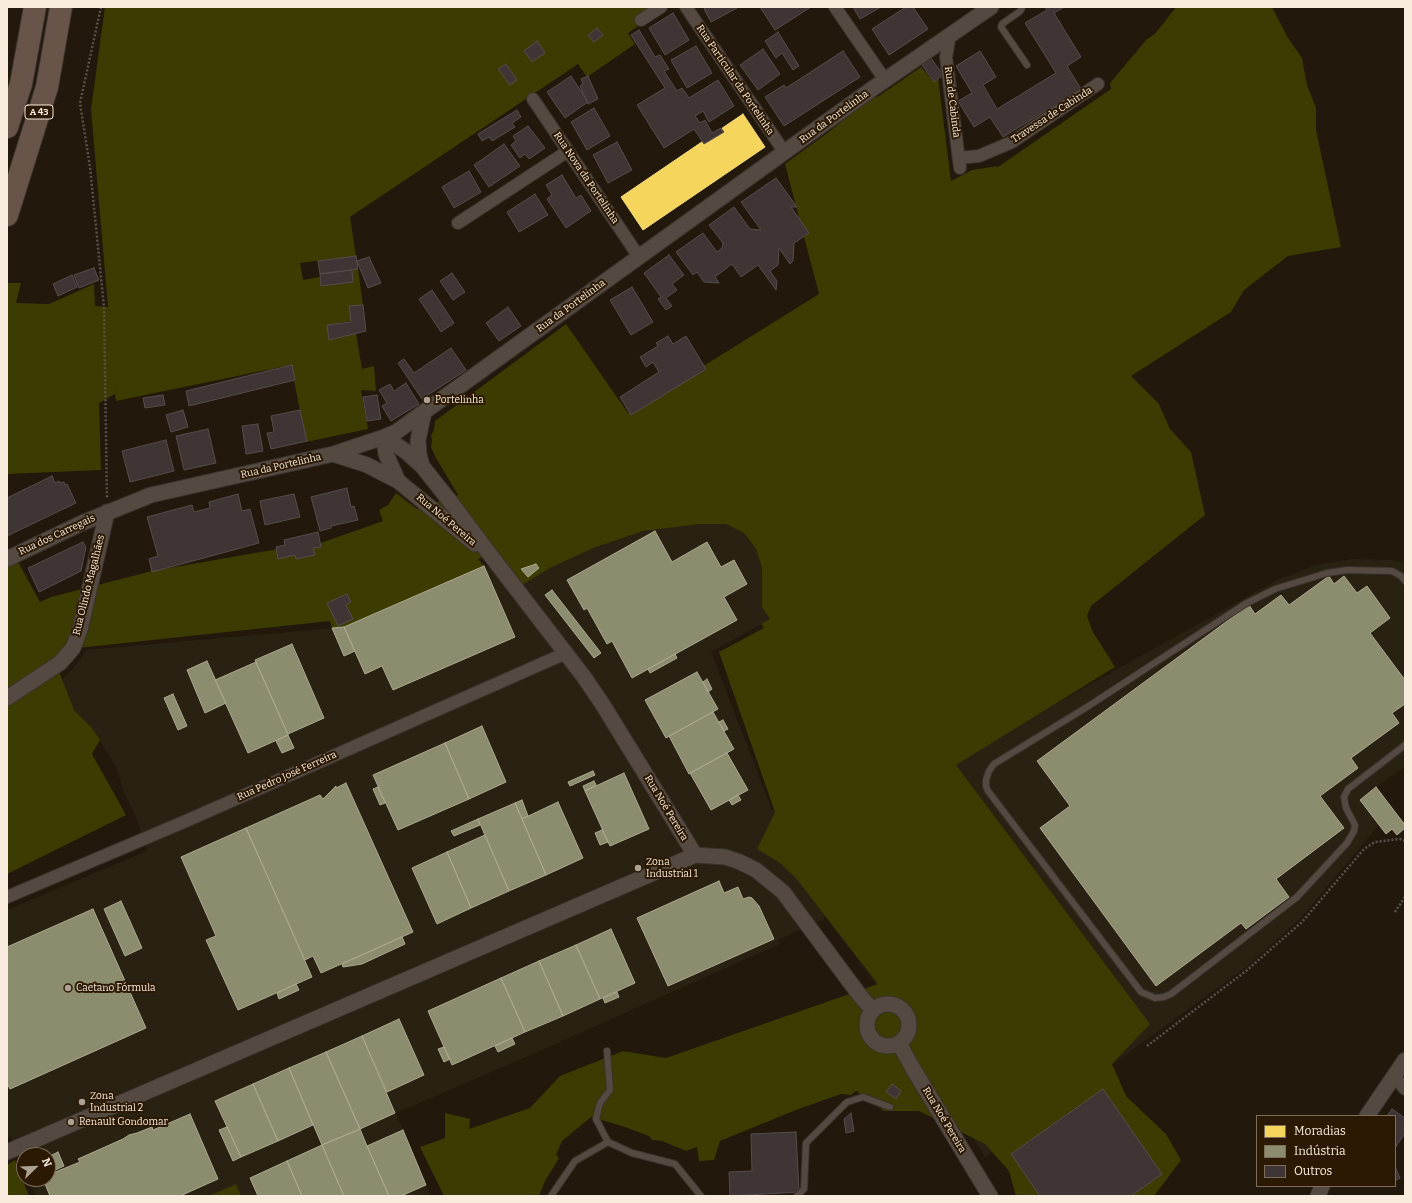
<!DOCTYPE html>
<meta charset="utf-8">
<style>
body{margin:0}
#map{position:relative;width:1412px;height:1203px;overflow:hidden;background:#22180c;font-family:Bitter,serif}
canvas{display:block}
.frame{position:absolute;inset:0;border:8px solid #f9ecdf;pointer-events:none}
.legend{position:absolute;left:1256px;top:1115px;width:140px;height:72px;box-sizing:border-box;background:#2b1903;border:1px solid #7d6d5b;margin:0;padding:5px 7px;list-style:none;font-size:12px;color:#f9ecdf}
.legend li{display:flex;align-items:center;gap:8px;height:20px}
.legend b{width:20px;border:1px solid #7d6d5b}
.north{position:absolute;left:16px;top:1147px;width:40px;height:40px;box-sizing:border-box;background:#2b1903;border:1px solid #7d6d5b;border-radius:50%;rotate:67deg;font-size:11px;font-weight:700;line-height:16px;text-align:center;color:#f9ecdf}
.north::after{content:'';display:block;margin:auto;width:14px;height:18px;background:#aea295;clip-path:polygon(50% 0,100% 100%,50% 72%,0 100%)}
</style>
<div id="map">
<canvas width="1412" height="1203"></canvas>
<div class="frame"></div>
<ul class="legend">
<li><b style="height:11px;background:#f6d55c"></b>Moradias</li>
<li><b style="height:11px;background:#8c8c6e"></b>Indústria</li>
<li><b style="height:11px;background:#3e3534"></b>Outros</li>
</ul>
<div class="north">N</div>
</div>
<script>
const ctx = document.querySelector('canvas').getContext('2d');
ctx.lineJoin = 'round';
function fill(path, color) {
  ctx.fillStyle = color;
  ctx.fill(path, 'evenodd');
}
function shape(rows) {
  const path = new Path2D();
  for (const r of rows) {
    if (r.length === 3) {
      path.moveTo(r[0] + r[2], r[1]);
      path.arc(r[0], r[1], r[2], 0, 2 * Math.PI);
      continue;
    }
    path.moveTo(r[0], r[1]);
    for (let i = 2; i < r.length; i += 2) path.lineTo(r[i], r[i + 1]);
  }
  return path;
}
function trace(path, color, width, dash) {
  ctx.strokeStyle = color;
  ctx.lineWidth = width;
  ctx.lineCap = dash ? 'butt' : 'round';
  ctx.setLineDash(dash || []);
  ctx.stroke(path);
}
function write(font, color, halo, rows, align = 'center') {
  ctx.font = font + ' Bitter,serif';
  ctx.lineWidth = 4;
  ctx.setLineDash([]);
  ctx.textBaseline = 'middle';
  ctx.strokeStyle = halo;
  ctx.fillStyle = color;
  for (const [text, x, y, turn = 0] of rows) {
    ctx.save();
    ctx.translate(x, y);
    ctx.rotate((+turn || 0) * Math.PI / 180);
    ctx.textAlign = isNaN(turn) ? turn : align;
    if (halo) ctx.strokeText(text, 0, 0);
    ctx.fillText(text, 0, 0);
    ctx.restore();
  }
}
const industrial = shape([
 [700,524,726,524,744,533,756,549,776,616,711,652,772,810,951,762,1277,580,1316,565,1352,559,1391,560,1405,564,1405,767,1376,787,1405,825,1405,828,1397,835,1392,829,1386,834,1379,825,1300,919,1245,968,985,1157,879,988,826,918,778,940,780,944,533,1054,396,1113,431,1196,36,1196,29,1179,48,1179,48,1155,24,1155,24,1168,10,1136,7,1138,7,910,147,851,138,822,125,794,116,767,92,728,52,687,61,681,81,659,86,650,344,627,484,566,521,569,622,535,654,529]
]);
const green = shape([
 [105,7,657,7,641,24,628,33,635,44,587,77,578,64,350,217,356,256,300,263,303,280,320,277,322,286,353,282,352,270,358,269,363,305,349,306,351,321,327,325,330,340,356,333,362,369,374,366,376,391,361,390,368,429,306,442,291,365,116,401,114,384,115,394,99,403,101,470,7,474,7,283,21,283,16,303,49,304,94,284,95,306,108,307,91,109],
 [1176,7,1272,7,1288,38,1302,58,1307,85,1316,108,1316,130,1341,247,1288,256,1244,290,1231,312,1131,376,1159,404,1170,429,1191,452,1205,515,1091,606,1087,616,1093,632,1115,667,956,765,1150,1024,1112,1064,1126,1096,1166,1134,1181,1160,1154,1196,1016,1196,1009,1171,985,1144,919,1111,884,1111,856,1091,851,1095,841,1094,796,1110,720,1141,714,1160,699,1161,697,1147,686,1151,662,1141,652,1140,649,1136,622,1126,591,1117,562,1141,556,1155,559,1158,545,1181,539,1196,444,1196,420,1147,445,1138,445,1113,470,1119,469,1129,530,1108,560,1076,623,1051,666,1058,878,984,796,878,780,863,757,849,775,812,719,652,764,628,761,624,770,619,762,607,762,568,756,549,744,533,726,524,700,524,643,531,593,548,550,568,520,586,496,551,478,559,484,566,344,627,332,628,330,621,78,648,58,669,74,710,92,728,100,740,92,754,126,815,7,874,7,567,18,562,40,602,51,597,152,571,295,546,315,545,383,521,379,510,388,505,396,493,417,509,458,495,436,458,431,447,432,441,431,435,434,430,435,421,566,324,628,413,819,294,785,164,830,131,868,100,879,96,921,67,932,80,938,78,951,181,972,170,998,166,995,169,1111,89,1110,83,1147,39,1155,34],
 [15,1160,29,1196,7,1196,7,1165],
 [236,1184,241,1196,209,1196]
]);
const homes = shape([
 [743,114,765,147,643,230,621,197,743,114]
]);
const industry = shape([
 [655,531,672,562,707,542,721,567,734,560,747,584,724,597,737,620,632,678,612,641,607,644,587,608,584,610,567,580,655,531],
 [536,564,539,568,528,577,521,569,536,564],
 [484,566,515,637,393,690,382,666,365,674,344,627,484,566],
 [1329,576,1334,584,1344,576,1357,593,1367,586,1390,618,1370,633,1405,680,1405,704,1392,713,1399,723,1351,758,1358,768,1320,796,1344,828,1276,879,1289,897,1246,929,1241,923,1156,986,1040,828,1070,806,1037,761,1249,605,1255,614,1281,595,1289,605,1329,576],
 [552,590,601,653,594,658,545,595,552,590],
 [344,627,355,651,344,656,332,628,344,627],
 [292,644,324,718,288,734,255,660,292,644],
 [675,654,677,658,650,673,648,669,675,654],
 [207,661,226,703,205,713,187,670,207,661],
 [256,662,288,735,248,753,215,680,256,662],
 [697,672,718,709,666,738,645,700,697,672],
 [707,679,712,689,708,692,703,682,707,679],
 [173,694,187,726,178,730,164,698,173,694],
 [713,712,734,749,689,774,669,736,713,712],
 [723,720,728,729,724,731,719,722,723,720],
 [482,726,506,782,469,799,445,743,482,726],
 [288,735,294,748,282,753,276,741,288,735],
 [445,743,469,799,398,830,373,775,445,743],
 [727,753,748,790,711,810,690,773,727,753],
 [593,771,595,775,570,786,568,782,593,771],
 [624,773,649,829,610,846,585,791,624,773],
 [594,781,596,785,585,791,583,786,594,781],
 [346,783,413,932,321,973,313,956,305,960,246,828,320,795,323,799,336,786,336,788,346,783],
 [378,787,385,803,380,805,373,789,378,787],
 [1376,787,1405,825,1405,828,1397,835,1392,829,1386,834,1360,800,1376,787],
 [738,795,741,800,732,805,729,800,738,795],
 [522,800,528,816,522,819,515,803,522,800],
 [558,802,583,858,546,875,522,819,558,802],
 [515,803,546,875,509,891,478,819,515,803],
 [478,819,480,825,454,836,451,831,478,819],
 [246,828,312,977,238,1010,206,940,216,936,181,857,246,828],
 [602,830,608,842,600,845,595,833,602,830],
 [485,835,509,891,471,908,447,852,485,835],
 [447,852,471,908,437,924,412,868,447,852],
 [719,881,724,893,738,887,743,899,749,897,752,898,759,906,774,939,668,986,637,918,719,881],
 [121,901,142,948,125,956,104,909,121,901],
 [93,909,146,1028,10,1089,7,1083,7,947,93,909],
 [611,929,635,983,600,999,576,945,611,929],
 [402,937,405,944,362,964,343,967,342,964,402,937],
 [576,945,600,999,563,1016,539,961,576,945],
 [539,961,563,1016,525,1032,501,978,539,961],
 [501,978,525,1032,452,1065,428,1011,501,978],
 [296,984,299,990,279,999,277,993,296,984],
 [617,992,619,997,605,1003,603,998,617,992],
 [399,1019,424,1075,387,1092,362,1036,399,1019],
 [362,1036,395,1113,360,1129,326,1052,362,1036],
 [512,1038,515,1044,498,1052,495,1046,512,1038],
 [444,1047,450,1059,444,1062,438,1049,444,1047],
 [326,1052,360,1129,322,1145,289,1068,326,1052],
 [289,1068,313,1125,278,1141,253,1084,289,1068],
 [253,1084,278,1141,241,1157,215,1101,253,1084],
 [190,1114,218,1179,180,1196,50,1196,43,1179,48,1179,48,1175,80,1162,78,1159,123,1139,129,1135,137,1133,152,1127,153,1130,190,1114],
 [227,1127,241,1157,233,1161,219,1130,227,1127],
 [360,1129,367,1146,389,1196,344,1196,322,1145,360,1129],
 [403,1130,426,1185,401,1196,389,1196,367,1146,403,1130],
 [322,1145,344,1196,302,1196,287,1161,322,1145],
 [58,1152,64,1166,51,1172,48,1165,48,1157,58,1152],
 [287,1161,302,1196,258,1196,250,1178,287,1161]
]);
const building = shape([
 [707,7,736,7,737,8,711,22,704,9,707,7],
 [760,7,811,7,775,30,760,7],
 [853,7,881,7,860,19,853,7],
 [906,7,913,7,928,29,889,55,872,29,906,7],
 [1045,7,1064,7,1054,13,1081,57,1067,66,1081,89,1003,137,990,117,974,127,958,101,972,93,956,66,980,51,996,77,983,85,997,109,1056,73,1025,23,1047,10,1045,7],
 [673,13,689,40,665,55,649,28,673,13],
 [597,28,603,35,594,42,588,35,597,28],
 [639,30,655,57,660,55,669,69,664,71,677,91,682,88,689,98,718,80,734,106,709,122,703,111,695,116,700,123,705,120,712,133,721,128,724,132,704,144,694,129,664,148,637,105,665,88,631,35,639,30],
 [778,32,799,66,793,70,782,53,776,58,765,41,778,32],
 [537,41,545,53,532,62,524,51,537,41],
 [696,46,712,73,687,88,671,60,696,46],
 [763,49,780,74,758,90,740,65,763,49],
 [843,51,860,77,784,126,765,97,784,85,786,88,843,51],
 [931,58,943,75,934,82,922,65,931,58],
 [506,64,517,80,510,85,498,69,506,64],
 [571,76,588,102,565,118,547,92,571,76],
 [588,76,598,99,588,104,580,86,583,84,581,79,588,76],
 [594,108,610,136,587,150,571,122,594,108],
 [517,110,521,117,512,123,515,127,492,141,489,137,482,141,478,134,517,110],
 [528,126,545,148,529,159,525,154,520,158,511,145,516,141,513,136,528,126],
 [617,142,632,170,608,183,593,155,617,142],
 [504,144,520,166,489,187,474,165,504,144],
 [469,171,481,192,454,208,442,187,469,171],
 [562,175,576,198,581,195,591,211,566,228,547,199,552,195,546,185,562,175],
 [776,178,797,207,791,207,809,233,794,243,793,261,790,264,779,248,778,265,770,271,777,281,776,290,758,265,741,277,732,264,715,277,719,283,704,282,697,272,693,275,676,252,703,233,717,252,722,248,723,243,709,225,734,207,750,229,761,230,741,202,776,178],
 [535,194,548,215,519,232,507,212,535,194],
 [669,255,684,275,672,284,677,290,666,298,672,306,666,310,658,299,661,297,644,273,669,255],
 [356,256,358,269,320,274,318,261,356,256],
 [369,257,381,283,368,288,357,261,369,257],
 [94,268,99,280,79,288,74,275,94,268],
 [352,270,353,282,321,286,320,274,352,270],
 [452,273,465,292,453,300,440,281,452,273],
 [72,275,77,287,58,296,53,284,72,275],
 [632,287,653,322,631,335,610,300,632,287],
 [432,290,454,323,441,332,419,299,432,290],
 [363,305,366,331,329,340,327,325,351,322,349,306,363,305],
 [508,307,521,326,499,341,486,323,508,307],
 [668,336,673,344,686,336,706,369,631,415,620,397,659,372,653,362,646,367,640,357,658,346,656,343,668,336],
 [451,348,466,370,422,399,398,363,404,359,414,373,451,348],
 [292,365,295,380,189,406,186,391,292,365],
 [406,383,419,404,391,421,382,406,387,403,379,390,390,384,394,391,406,383],
 [163,395,165,405,145,408,143,398,163,395],
 [377,395,381,419,367,421,363,397,377,395],
 [183,410,188,427,171,432,166,415,183,410],
 [300,410,307,441,271,449,267,433,274,432,271,416,300,410],
 [258,424,263,451,246,454,242,426,258,424],
 [208,429,216,463,184,470,176,436,208,429],
 [166,440,174,471,130,482,122,451,166,440],
 [52,476,55,483,59,481,60,483,64,482,65,485,67,484,76,503,7,536,7,498,52,476],
 [347,488,351,507,354,506,358,520,331,526,331,528,320,531,311,497,347,488],
 [238,494,242,511,250,509,259,543,152,572,149,559,158,556,147,517,192,505,194,512,210,508,209,502,238,494],
 [294,494,300,517,265,525,260,501,294,494],
 [318,532,321,547,313,548,315,555,296,559,295,555,278,559,276,547,285,545,284,540,318,532],
 [83,542,86,547,81,571,39,592,28,568,83,542],
 [347,594,351,602,346,605,353,619,338,626,327,603,347,594],
 [892,1084,901,1091,896,1099,886,1092,892,1084],
 [1103,1089,1162,1174,1131,1196,1040,1196,1011,1154,1103,1089],
 [1392,1109,1405,1118,1405,1133,1395,1148,1395,1116,1387,1116,1392,1109],
 [851,1113,854,1131,846,1133,844,1119,851,1113],
 [796,1132,799,1192,730,1196,729,1172,752,1171,751,1134,796,1132],
 [1396,1169,1400,1178,1395,1181,1395,1170,1396,1169]
]);
const path = shape([
 [101,7,80,103,90,167,104,307,107,499],
 [1395,912,1405,897],
 [1147,1046,1246,971,1302,922,1364,849,1375,842,1400,839,1405,841]
]);
const service = shape([
 [1022,7,1021,10,1019,12,1002,24,1001,27,1027,65],
 [1405,581,1401,576,1392,571,1347,570,1327,573,1275,589,1245,604,1087,707,994,764,989,771,986,780,986,786,988,791,1141,992,1155,998,1164,997,1171,994,1297,897,1347,843,1354,831,1355,825,1346,808,1344,797,1348,789,1405,745],
 [607,1051,610,1090,600,1103,596,1119,608,1142],
 [551,1196,575,1161,608,1142,632,1153,675,1164,701,1196],
 [797,1196,804,1189,806,1143,847,1102,863,1097,890,1107]
]);
const minor = shape([
 [686,7,785,153],
 [835,7,885,80],
 [641,20,661,7],
 [950,35,946,57,960,168],
 [533,99,639,257],
 [959,158,979,156,1012,142,1098,84],
 [458,223,568,151],
 [7,897,186,821,566,653],
 [1394,1076,1405,1089]
]);
const tertiary = shape([
 [384,437,404,450,422,466,453,505,488,552,584,677,603,705,695,855],
 [384,437,386,454,398,481],
 [333,454,367,465,398,481,475,544],
 [422,466,419,454,418,440,424,412],
 [7,559,82,523,151,495,333,454,384,437,396,432,872,89,991,7],
 [7,698,60,663,73,648,80,630,107,512],
 [888,1025,21],
 [899,1043,912,1067,990,1196],
 [1367,1116,1405,1060],
 [7,1152,695,855,725,857,740,862,756,870,783,892,861,997,873,1010],
 [1318,1196,1322,1186]
]);
const motorway = shape([
 [7,127,21,84,35,7],
 [7,215,47,87,61,7]
]);
const markers = [
 [427,400,4,"#aea295"],
 [638,868,4,"#aea295"],
 [68,988,4,"#aea295"],
 [82,1102,4,"#aea295"],
 [71,1122,4,"#aea295"]
];
const shields = [
 [39,112,28]
];
const shieldNames = [
 ["A 43",39,112]
];
const streetNames = [
 ["Rua Particular da Portelinha",735,80,56],
 ["Rua de Cabinda",952,102,83],
 ["Travessa de Cabinda",1052,115,-33],
 ["Rua da Portelinha",834,117,-36],
 ["Rua Nova da Portelinha",586,178,56],
 ["Rua da Portelinha",571,306,-36],
 ["Rua da Portelinha",281,466,-13],
 ["Rua Noé Pereira",446,520,40],
 ["Rua dos Carregais",57,535,-25],
 ["Rua Olindo Magalhães",89,585,-76],
 ["Rua Pedro José Ferreira",287,776,-24],
 ["Rua Noé Pereira",666,808,59],
 ["Rua Noé Pereira",944,1120,59]
];
const poiNames = [
 ["Portelinha",435,400],
 ["Zona",646,862],
 ["Industrial 1",646,874],
 ["Caetano Fórmula",76,988],
 ["Zona",90,1096],
 ["Industrial 2",90,1108],
 ["Renault Gondomar",79,1122]
];
fill(industrial, '#292212');
fill(green, '#3b3b02');
fill(homes, '#f6d55c');
trace(homes, '#f7dc83', 1);
fill(industry, '#8c8c6e');
trace(industry, '#ada990', 1);
fill(building, '#3e3534');
trace(building, '#564d4c', 1);
trace(service, '#3a322b', 8);
trace(minor, '#3a322b', 14);
trace(tertiary, '#3a322b', 17);
trace(motorway, '#3a322b', 24);
trace(path, '#59524a', 2.5, [2, 2]);
trace(service, '#544a42', 6);
trace(minor, '#544a42', 12);
trace(tertiary, '#544a42', 15);
trace(motorway, '#69544a', 22);
for (const [x, y, r, color] of markers) {
  const dot = new Path2D();
  dot.arc(x, y, r, 0, 2 * Math.PI);
  ctx.fillStyle = color;
  ctx.fill(dot);
  trace(dot, '#2b1903', 1.5);
}
for (const [x, y, w] of shields) {
  const box = new Path2D();
  box.roundRect(x - w / 2, y - 7, w, 14, 3);
  ctx.fillStyle = '#2b1903';
  ctx.fill(box);
  trace(box, '#f9ecdf', 1);
}
write('bold 9px', '#f9ecdf', null, shieldNames);
write('10px', '#f9ecdf', '#2b1903', streetNames);
write('10px', '#f9ecdf', '#2b1903', poiNames, 'left');
</script>
